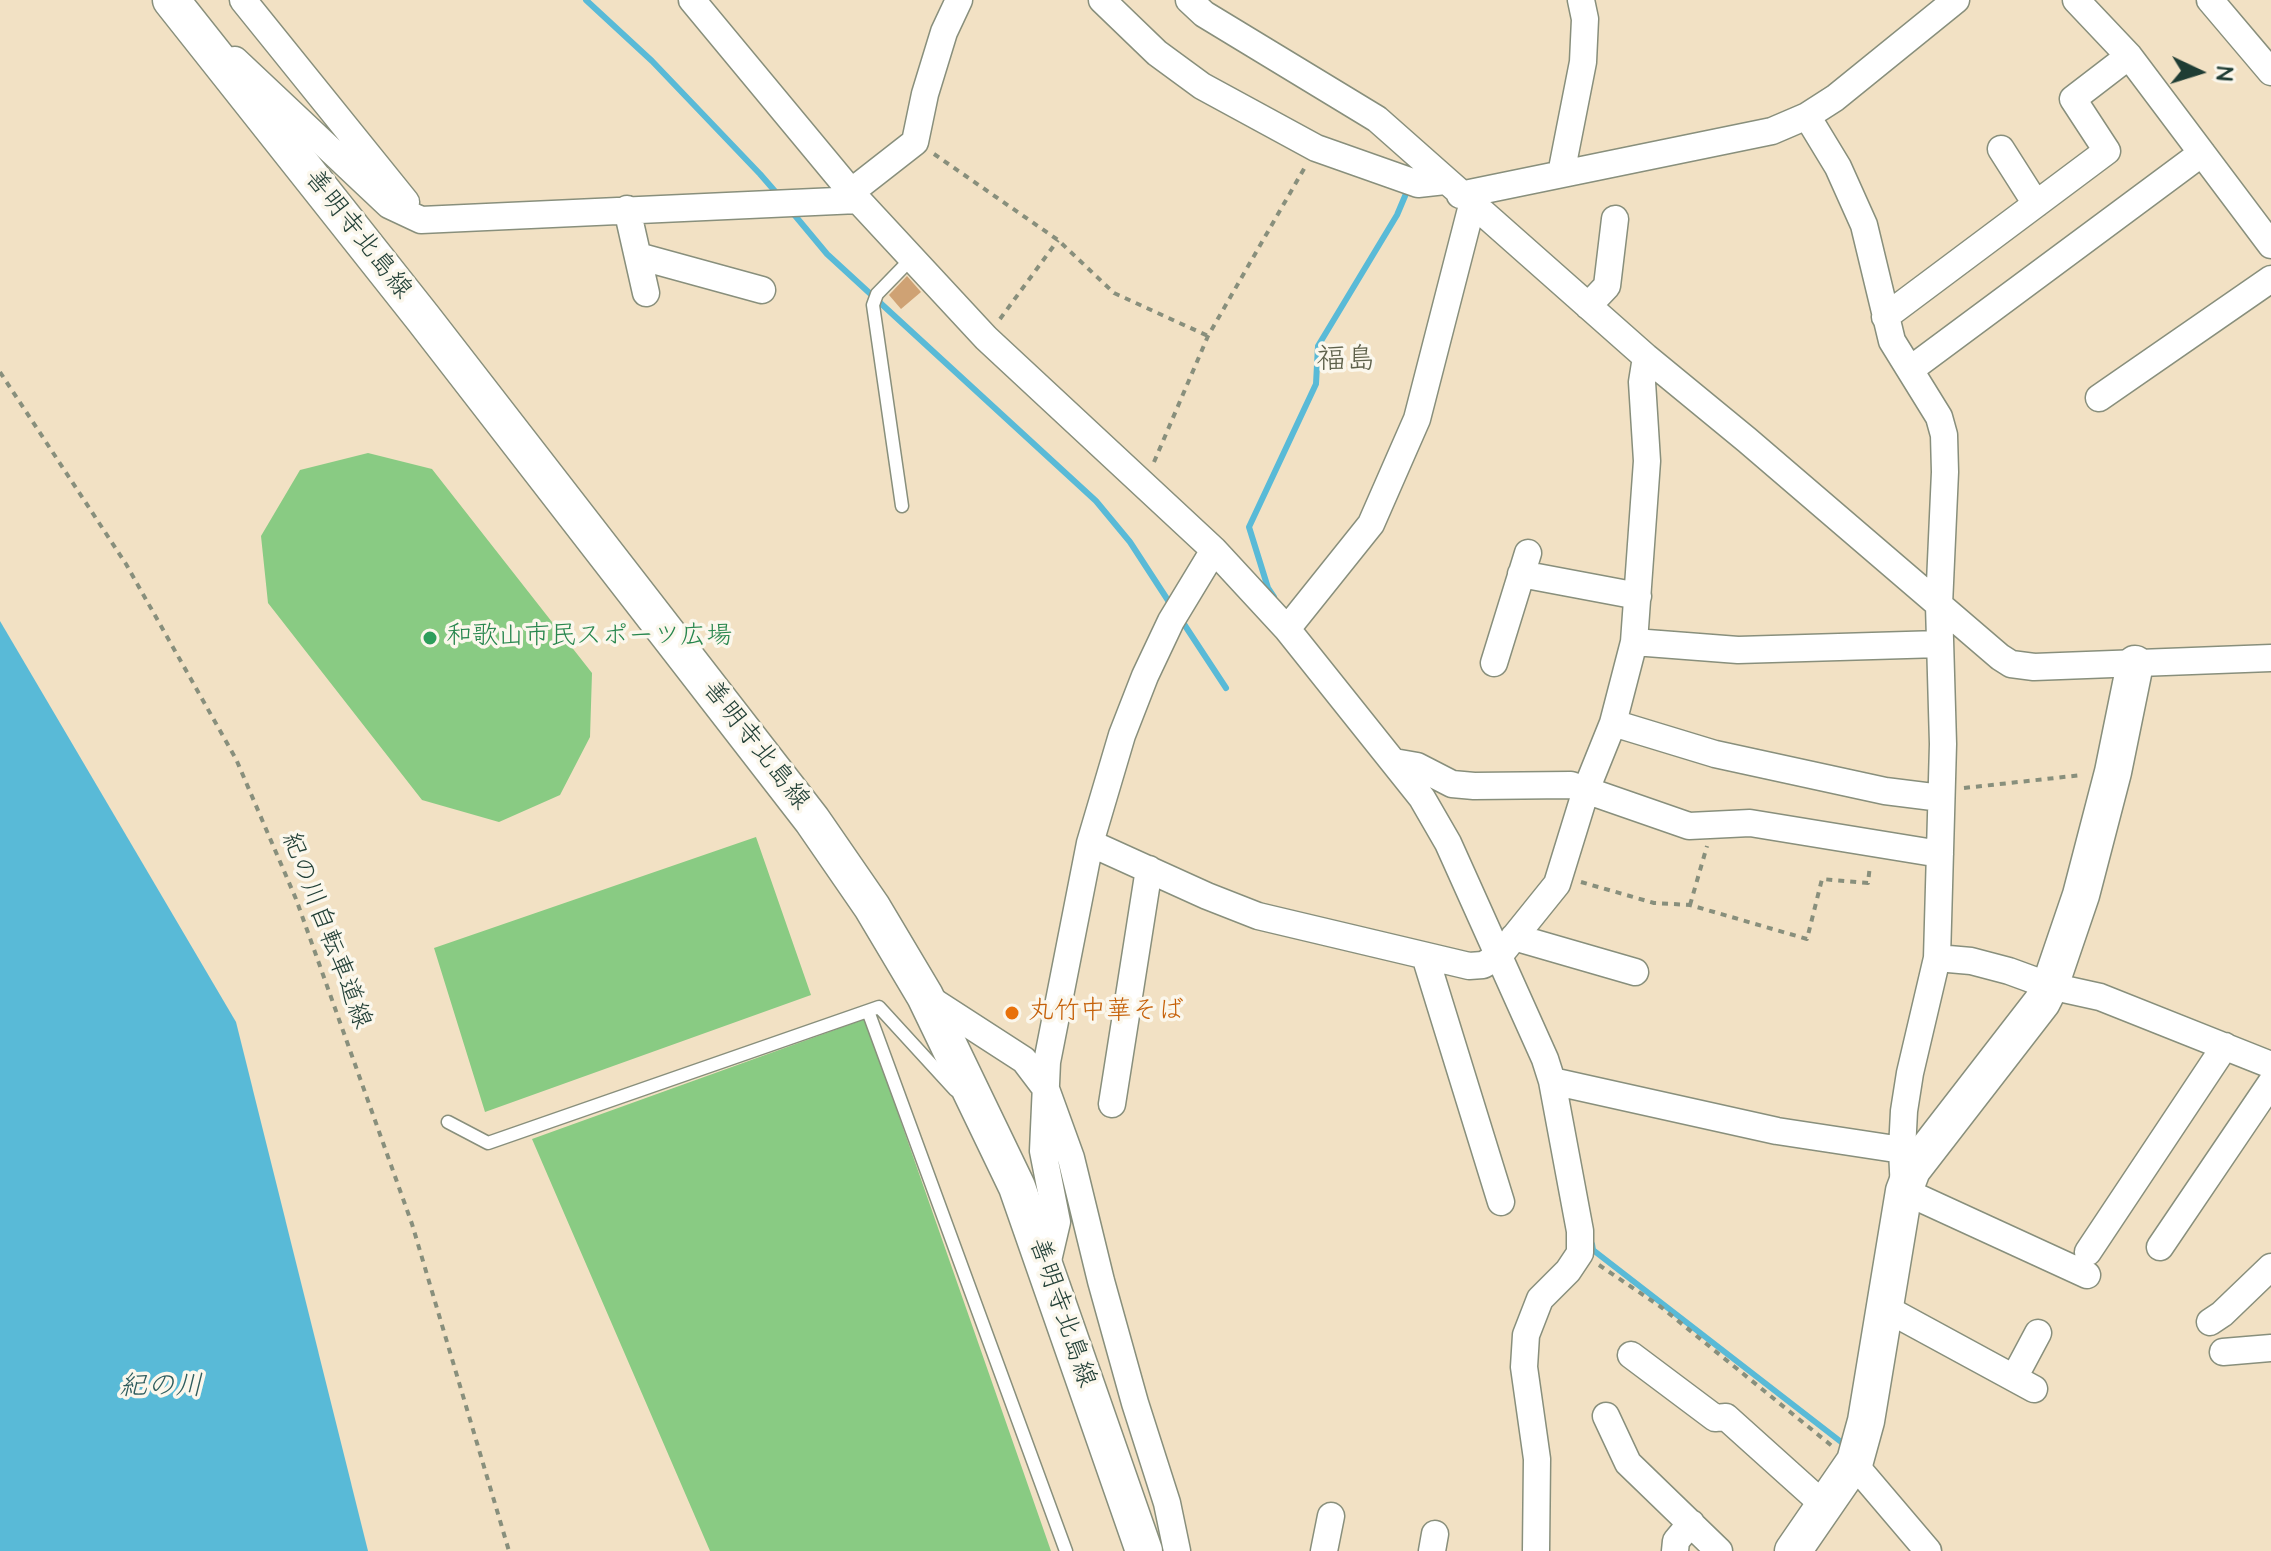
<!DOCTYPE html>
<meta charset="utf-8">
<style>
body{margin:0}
#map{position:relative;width:2271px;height:1551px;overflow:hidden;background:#f2e1c4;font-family:"Architects Daughter",sans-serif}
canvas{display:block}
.north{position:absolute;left:2159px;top:32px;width:80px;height:80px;-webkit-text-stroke:6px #fbf7ec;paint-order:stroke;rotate:94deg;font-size:22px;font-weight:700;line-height:32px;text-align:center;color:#1f3d34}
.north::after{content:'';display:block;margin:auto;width:28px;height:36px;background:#1f3d34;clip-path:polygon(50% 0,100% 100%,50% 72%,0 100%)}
</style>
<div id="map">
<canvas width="2271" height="1551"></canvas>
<div class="north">N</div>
</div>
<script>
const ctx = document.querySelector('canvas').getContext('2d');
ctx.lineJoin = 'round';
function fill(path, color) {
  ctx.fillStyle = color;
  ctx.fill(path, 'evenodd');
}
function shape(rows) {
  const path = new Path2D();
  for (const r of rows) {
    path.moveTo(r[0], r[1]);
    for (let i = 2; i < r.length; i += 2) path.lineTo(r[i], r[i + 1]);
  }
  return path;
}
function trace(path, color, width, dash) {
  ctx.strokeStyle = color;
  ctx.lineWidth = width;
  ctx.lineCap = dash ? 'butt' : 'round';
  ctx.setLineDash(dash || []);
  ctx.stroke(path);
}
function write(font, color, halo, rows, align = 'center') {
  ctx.font = font + ' "Architects Daughter","Klee One",sans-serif';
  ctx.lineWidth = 7;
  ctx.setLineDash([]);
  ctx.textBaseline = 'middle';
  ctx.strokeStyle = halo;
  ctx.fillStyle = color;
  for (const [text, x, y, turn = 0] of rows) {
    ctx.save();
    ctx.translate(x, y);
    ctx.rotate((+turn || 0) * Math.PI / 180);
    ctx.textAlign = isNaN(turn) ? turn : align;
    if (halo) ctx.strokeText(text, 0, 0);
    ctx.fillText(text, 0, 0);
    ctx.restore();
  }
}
const green = shape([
 [368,453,432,469,592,673,590,737,560,795,499,822,422,800,268,603,261,536,300,470],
 [756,837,811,995,485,1112,434,948],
 [865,1019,1051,1551,710,1551,532,1139]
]);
const water = shape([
 [0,621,236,1022,368,1551,0,1551]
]);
const stream = shape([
 [586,0,652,61,760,174,780,197],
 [792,212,827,254,1096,501,1130,542,1171,605],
 [1274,597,1268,588,1249,527,1316,384,1318,346,1397,215,1408,189],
 [1180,618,1226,688],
 [1592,1244,1593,1250,1845,1445]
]);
const building = shape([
 [907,276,921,292,901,309,889,295]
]);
const path = shape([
 [934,154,1058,240,1114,293,1208,336],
 [1000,319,1058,240],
 [0,372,126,564,236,759,296,899,412,1224,509,1551],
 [1154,462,1208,336,1305,167],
 [1964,788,2082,775],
 [1581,882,1654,903,1690,905,1807,939,1822,879,1868,883,1870,865],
 [1690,905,1707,846],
 [1599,1265,1661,1307,1832,1446]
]);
const lane = shape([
 [902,506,873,305,877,294,912,258],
 [868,1011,1066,1551],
 [448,1122,488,1143,879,1007,955,1090]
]);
const street = shape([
 [243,0,406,202],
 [692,0,858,200,986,338,1214,550,1171,621,1145,676,1122,735,1090,843,1047,1062,1043,1151,1057,1222,1046,1269],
 [1102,0,1157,53,1202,86,1316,148,1418,184,1445,181],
 [1189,0,1204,14,1377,119,1646,357,1747,440,2000,657,2011,664,2034,667,2271,658],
 [2076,0,2129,56,2271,245],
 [2210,0,2271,72],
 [235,60,389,205,421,220,858,200],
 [1807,116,1838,167,1864,225,1892,341,1939,417,1944,435,1945,472,1939,605,1943,744,1937,958,1910,1073,1904,1111,1902,1150,1904,1191,2087,1275],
 [2001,149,2036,204],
 [1561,174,1583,62,1585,19,1581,0],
 [851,192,915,142,925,94,944,32,959,0],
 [1460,195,1772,131,1807,116,1835,98,1956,0],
 [627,209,646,293],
 [638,256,762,290],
 [1588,306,1607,286,1615,219],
 [1885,317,2107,151,2073,99,2129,56],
 [1911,369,2202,153],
 [2099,398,2271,279],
 [1214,550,1287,629,1422,798,1448,843,1545,1059,1552,1081,1580,1231,1580,1253,1568,1271,1540,1299,1526,1335,1524,1367,1537,1459,1536,1551],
 [1521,574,1638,596],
 [1287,629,1371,524,1417,419,1472,205],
 [1634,642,1738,650,1940,644],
 [1494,663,1528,553],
 [1613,723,1715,754,1885,791,1941,798],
 [1394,762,1417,766,1452,784,1474,786,1571,785,1689,826,1750,823,1940,854],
 [1090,843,1207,896,1258,916,1469,966,1483,965,1499,956,1557,884,1586,790,1613,723,1634,642,1647,461,1642,382,1646,357],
 [1514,937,1635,972],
 [1425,956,1501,1202],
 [1937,958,1971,961,2009,971,2050,986,2100,997,2271,1065],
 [925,996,1024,1060,1046,1089,1071,1158,1101,1281,1135,1403,1167,1503,1177,1551],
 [1552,1081,1777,1131,1902,1150],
 [1112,1104,1149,869],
 [2160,1247,2271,1083],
 [2088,1252,2225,1046],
 [1885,1308,2034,1389],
 [2210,1322,2222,1314,2271,1267],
 [2223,1352,2271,1348],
 [1631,1355,1715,1418,1726,1417,1825,1506],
 [2014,1378,2038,1333],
 [1606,1416,1628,1463,1719,1551],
 [1854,1464,1928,1551],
 [1324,1551,1331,1516],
 [1432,1551,1435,1534],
 [1675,1551,1676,1541,1691,1523]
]);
const secondary = shape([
 [171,0,423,318,812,820,872,907,925,996,1017,1187,1144,1551],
 [1793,1551,1855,1461,1866,1421,1904,1191,1912,1170,2042,1002,2050,986,2081,895,2113,772,2135,664]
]);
const markers = [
 [430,638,8,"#2e9e5b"],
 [1012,1013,8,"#e8710a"]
];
const streetNames = [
 ["善明寺北島線",357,235,52],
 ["善明寺北島線",755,746,52],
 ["紀の川自転車道線",325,931,69],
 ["善明寺北島線",1061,1313,71]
];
const leisureNames = [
 ["和歌山市民スポーツ広場",446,638]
];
const foodNames = [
 ["丸竹中華そば",1028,1013]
];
const waterNames = [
 ["紀の川",161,1388]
];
const quarterNames = [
 ["福島",1346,362]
];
fill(green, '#89cb83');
fill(water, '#59bad7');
trace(stream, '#59bad7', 6);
fill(building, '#cfa274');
trace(lane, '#888f7c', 15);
trace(street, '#888f7c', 29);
trace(secondary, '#888f7c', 39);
trace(path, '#888f7c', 4, [6, 6]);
trace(lane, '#fff', 12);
trace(street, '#fff', 26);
trace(secondary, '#fff', 36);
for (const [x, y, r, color] of markers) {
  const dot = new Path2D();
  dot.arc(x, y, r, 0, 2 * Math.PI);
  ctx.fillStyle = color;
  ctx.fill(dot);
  trace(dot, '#fbf7ec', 3);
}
write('26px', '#1f3d34', '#fbf7ec', streetNames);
write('26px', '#27864d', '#fbf7ec', leisureNames, 'left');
write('26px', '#c56008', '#fbf7ec', foodNames, 'left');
write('italic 28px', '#2e5c5d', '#fbf7ec', waterNames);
write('30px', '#5d604a', '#fbf7ec', quarterNames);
</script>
